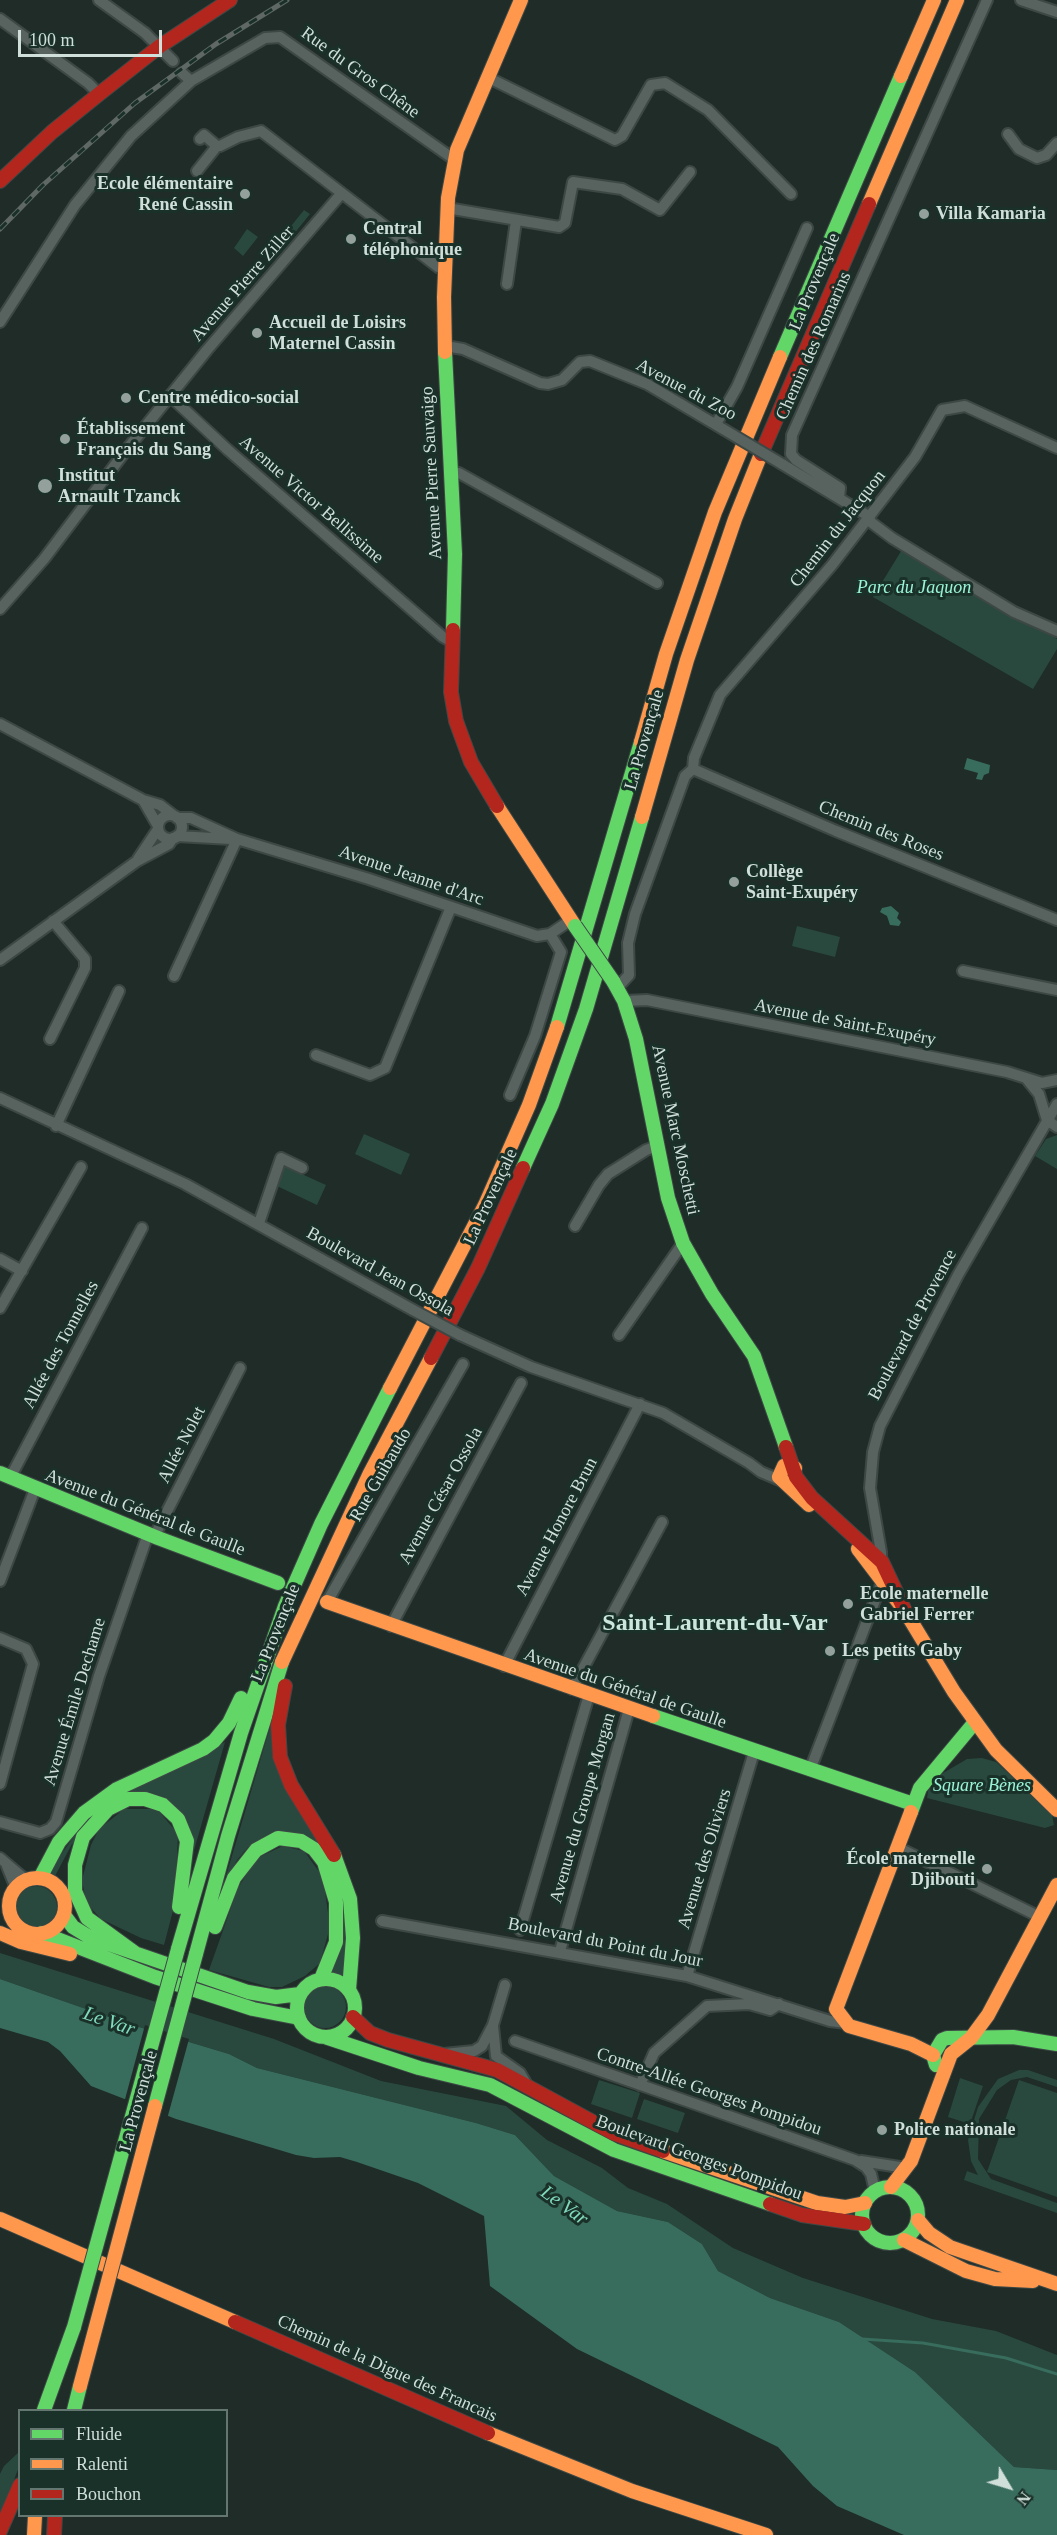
<!DOCTYPE html>
<meta charset="utf-8">
<style>
body{margin:0}
#map{position:relative;width:1057px;height:2535px;overflow:hidden;background:#1f2c28;font-family:Georgia,serif}
canvas{display:block}
.legend{position:absolute;left:18px;top:2409px;width:210px;height:108px;box-sizing:border-box;background:#1a312a;border:2px solid #637770;margin:0;padding:8px 10px;list-style:none;font-size:18px;color:#d1dfda}
.legend li{display:flex;align-items:center;gap:12px;height:30px}
.legend b{width:30px;border:2px solid #637770}
.north{position:absolute;left:979px;top:2457px;width:60px;height:60px;-webkit-text-stroke:4px #1a312a;paint-order:stroke;rotate:128deg;font-size:16px;font-weight:700;line-height:24px;text-align:center;color:#d1dfda}
.north::after{content:'';display:block;margin:auto;width:21px;height:27px;background:#d1dfda;clip-path:polygon(50% 0,100% 100%,50% 72%,0 100%)}
.scale{position:absolute;left:18px;top:30px;width:144px;height:27px;box-sizing:border-box;border:3px solid #d1dfda;border-top:0;padding-left:8px;font-size:18px;line-height:21px;white-space:nowrap;color:#d1dfda;-webkit-text-stroke:4px #1a312a;paint-order:stroke}
</style>
<div id="map">
<canvas width="1057" height="2535"></canvas>
<ul class="legend">
<li><b style="height:8px;background:#63d668"></b>Fluide</li>
<li><b style="height:8px;background:#ff974d"></b>Ralenti</li>
<li><b style="height:8px;background:#b3261e"></b>Bouchon</li>
</ul>
<div class="north">N</div>
<div class="scale">100 m</div>
</div>
<script>
const ctx = document.querySelector('canvas').getContext('2d');
ctx.lineJoin = 'round';
function fill(path, color) {
  ctx.fillStyle = color;
  ctx.fill(path, 'evenodd');
}
function shape(rows) {
  const path = new Path2D();
  for (const r of rows) {
    if (r.length === 3) {
      path.moveTo(r[0] + r[2], r[1]);
      path.arc(r[0], r[1], r[2], 0, 2 * Math.PI);
      continue;
    }
    path.moveTo(r[0], r[1]);
    for (let i = 2; i < r.length; i += 2) path.lineTo(r[i], r[i + 1]);
  }
  return path;
}
function trace(path, color, width, dash) {
  ctx.strokeStyle = color;
  ctx.lineWidth = width;
  ctx.lineCap = dash ? 'butt' : 'round';
  ctx.setLineDash(dash || []);
  ctx.stroke(path);
}
function write(font, color, halo, rows, align = 'center') {
  ctx.font = font + ' Georgia,serif';
  ctx.lineWidth = 6;
  ctx.setLineDash([]);
  ctx.textBaseline = 'middle';
  ctx.strokeStyle = halo;
  ctx.fillStyle = color;
  for (const [text, x, y, turn = 0] of rows) {
    ctx.save();
    ctx.translate(x, y);
    ctx.rotate((+turn || 0) * Math.PI / 180);
    ctx.textAlign = isNaN(turn) ? turn : align;
    if (halo) ctx.strokeText(text, 0, 0);
    ctx.fillText(text, 0, 0);
    ctx.restore();
  }
}
const green = shape([
 [304,210,310,214,285,245,279,241],
 [247,229,258,237,243,256,234,248],
 [903,548,1057,639,1057,649,1033,689,873,597],
 [797,926,840,937,835,957,792,946],
 [364,1134,410,1154,401,1175,355,1154],
 [1057,1135,1057,1169,1035,1156,1046,1139],
 [284,1166,326,1185,317,1205,277,1186],
 [271,1724,276,1761,282,1778,290,1794,325,1845,339,1874,350,1916,344,1977,331,1972,344,1935,342,1896,334,1869,319,1844,299,1833,274,1833,248,1847,237,1860,229,1876,226,1876],
 [225,1742,193,1854,191,1833,143,1792,72,1844,55,1876,48,1873,92,1811],
 [982,1758,996,1762,1008,1773,1052,1815,1054,1825,1045,1828,927,1798,928,1791,938,1776,967,1759],
 [124,1809,157,1809,178,1834,175,1903,164,1945,141,1938,101,1919,91,1908,85,1896,82,1880,91,1845,99,1829],
 [283,1846,304,1851,323,1877,330,1927,320,1963,305,1976,282,1987,269,1987,209,1970,238,1888,257,1858],
 [36,1907,21],
 [0,1953,274,2039,381,2081,506,2106,547,2140,602,2168,628,2188,667,2204,733,2248,803,2278,932,2319,996,2331,1057,2355,1057,2470,1014,2467,915,2372,839,2322,770,2298,718,2271,702,2244,668,2222,617,2211,554,2176,515,2135,476,2123,257,2068,229,2054,129,2024,0,1979],
 [325,2007,21],
 [1019,2070,1028,2070,1057,2080,1057,2087,1027,2077,1011,2080,997,2090,979,2119,978,2159,991,2179,1057,2203,1057,2213,964,2180,967,2171,978,2175,971,2161,968,2140,978,2107,998,2079],
 [960,2078,983,2086,970,2124,948,2117],
 [599,2080,640,2093,632,2118,591,2104],
 [1019,2080,1057,2093,1057,2197,987,2172],
 [644,2099,685,2113,678,2133,637,2119],
 [19,2452,19,2467,0,2515,0,2474,4,2466]
]);
const water = shape([
 [967,758,990,765,989,773,984,775,982,780,976,779,978,773,964,769],
 [891,906,899,913,897,918,901,922,899,926,890,925,887,916,880,912,882,908],
 [0,1979,129,2024,229,2054,257,2068,476,2123,515,2135,554,2176,617,2211,668,2222,702,2244,718,2271,770,2298,839,2322,915,2372,1014,2467,1057,2470,1057,2535,904,2535,837,2506,813,2486,778,2447,577,2349,490,2286,484,2216,418,2183,357,2162,340,2157,314,2158,296,2155,176,2119,91,2086,60,2051,48,2042,0,2028]
]);
const pier = shape([
 [145,2025,189,2039,167,2119,124,2103]
]);
const stream = shape([
 [862,2339,923,2343,1006,2358,1057,2374]
]);
const street = shape([
 [99,0,145,33,173,61],
 [1021,0,1057,12],
 [0,19,88,83,99,94],
 [182,73,191,81,265,38,280,37,455,160],
 [487,77,615,140,622,136,651,85,665,83,708,110,791,194],
 [1008,134,1019,149,1037,158,1046,155,1057,143],
 [200,139,204,135,217,146,220,146,238,137,261,131,438,267,444,269],
 [197,171,217,146],
 [447,208,559,227,565,223,573,182,622,189,660,210,690,172],
 [507,284,516,221],
 [0,322,75,205,131,136,191,81],
 [445,346,463,349,540,383,548,384,562,380,580,362,590,361,647,384,723,429],
 [170,396,228,450,443,637,452,642],
 [716,424,737,387,807,228],
 [782,464,870,517],
 [452,473,459,473,657,583],
 [839,498,840,488,796,460,791,454,792,435,987,0],
 [868,520,892,538,1014,612,1057,631],
 [0,609,44,559,124,453,207,350,341,194],
 [0,724,143,800,160,805,173,815],
 [693,769,694,758,720,695,832,565,915,457,942,410,965,406,1057,448],
 [693,769,836,831,1057,920],
 [143,800,158,826],
 [170,827,12],
 [177,818,191,818,237,839,369,879,537,936,550,934,571,920],
 [177,836,231,839],
 [138,859,158,829],
 [0,960,137,861,169,844,173,838],
 [963,971,1057,990],
 [174,976,237,839],
 [617,988,629,975,628,943,635,914,685,776,693,769],
 [624,1001,647,1000,1007,1072,1042,1083,1057,1080],
 [50,1039,85,968,85,959,53,921],
 [316,1055,370,1075,385,1068,451,907],
 [1026,1078,1039,1094,1047,1120],
 [510,1095,535,1036,561,952,550,934],
 [0,1098,185,1184,413,1310],
 [1047,1120,1057,1127],
 [56,1126,119,991],
 [259,1223,281,1158,302,1168],
 [575,1226,599,1185,608,1174,646,1150,657,1146],
 [0,1259,22,1271],
 [0,1308,81,1167],
 [460,1335,531,1367,663,1413,749,1463,761,1472,782,1481],
 [619,1335,683,1243],
 [10,1478,142,1228],
 [154,1537,240,1368],
 [0,1581,35,1489],
 [327,1602,463,1364],
 [391,1626,521,1383],
 [0,1638,26,1649,33,1664,0,1784],
 [504,1666,640,1404],
 [572,1689,662,1522],
 [810,1770,882,1582,881,1552,870,1488,873,1452,880,1426,958,1275,1057,1104],
 [0,1822,40,1833,50,1829,56,1822,99,1676,148,1534],
 [899,1848,1040,1917],
 [0,1858,26,1880],
 [7,1866,16,1888],
 [382,1921,687,1976,830,2021,846,2023],
 [520,1930,589,1695],
 [560,1951,629,1709],
 [687,1976,754,1752],
 [493,2026,496,2056,520,2073,527,2085],
 [515,2041,855,2160,866,2167,871,2174,875,2191],
 [444,2054,474,2051,482,2046,493,2025,505,1985],
 [640,2085,654,2053,707,2006,749,2004,770,2010,779,2004],
 [861,2161,906,2168]
]);
const fast = shape([
 [445,352,455,554,453,630],
 [780,357,901,76],
 [613,981,624,1001,636,1039,668,1198,683,1243,712,1294,754,1356,786,1447],
 [557,1027,641,742],
 [523,1168,552,1104,586,1009,642,817],
 [0,1473,158,1538,278,1583],
 [653,1716,913,1804],
 [911,1812,920,1788,975,1722],
 [334,1855,350,1899,353,1938,349,1990],
 [40,1878,59,1842,84,1813,117,1789,203,1749,214,1741,229,1723,241,1698],
 [64,1915,73,1927,91,1938,248,1992,276,1997,300,1994],
 [215,1927,234,1878,256,1850,278,1838,301,1841,314,1849,324,1862,336,1902,336,1942,321,1979],
 [42,1933,155,1977,253,2009,299,2018],
 [178,1949,241,1733,285,1606,321,1524,390,1388],
 [135,1953,87,1918,75,1891,75,1865,83,1837,108,1809,128,1799,145,1799,163,1805,178,1819,187,1841,179,1907],
 [196,1954,228,1836,282,1662],
 [326,2008,29],
 [325,2037,419,2068,490,2085,614,2150,770,2204],
 [936,2065,933,2055,942,2040,947,2038,1013,2037,1057,2044],
 [890,2215,28],
 [44,2410,74,2327],
 [74,2410,80,2386]
]);
const slow = shape([
 [901,76,934,0],
 [869,204,957,0],
 [445,352,444,297,448,198,457,150,521,0],
 [641,742,666,654,715,512,780,357],
 [497,806,575,926],
 [642,817,687,660,735,519,761,454],
 [390,1388,485,1205,529,1105,557,1027],
 [795,1468,784,1466,779,1477,809,1505],
 [858,1549,905,1611,954,1692,996,1750,1057,1810],
 [327,1602,653,1716],
 [282,1662,370,1473,431,1358],
 [911,1812,836,2009,849,2026,911,2044,933,2055],
 [37,1906,28],
 [0,1933,21,1942,70,1954],
 [663,2151,817,2203,845,2207,865,2203],
 [891,2187,911,2161,951,2054,971,2038,988,2015,1057,1885],
 [0,2219,235,2322],
 [918,2220,929,2233,950,2247,1057,2284],
 [904,2240,966,2271,995,2279,1033,2281],
 [488,2433,632,2491,766,2535],
 [34,2535,35,2516]
]);
const jam = shape([
 [0,181,52,132,99,94,160,46,230,0],
 [761,454,869,204],
 [453,630,451,692,456,721,471,762,497,806],
 [431,1358,478,1268,523,1168],
 [786,1447,796,1477,812,1498,882,1562,905,1611],
 [285,1686,278,1725,280,1757,291,1785,334,1855],
 [353,2017,370,2033,388,2040,497,2070,615,2134,663,2151],
 [770,2204,802,2215,864,2224],
 [235,2322,488,2433],
 [0,2531,20,2485],
 [54,2535,55,2516]
]);
const rail = shape([
 [0,229,43,185,135,103,216,44,287,0]
]);
const streetBridge = shape([
 [723,429,782,464],
 [413,1310,460,1335]
]);
const fastBridge = shape([
 [575,926,613,981],
 [155,2106,196,1954],
 [74,2327,178,1949]
]);
const slowBridge = shape([
 [80,2386,155,2106]
]);
const markers = [
 [245,194,6,"#93a09c"],
 [924,214,6,"#93a09c"],
 [351,239,6,"#93a09c"],
 [257,333,6,"#93a09c"],
 [126,398,6,"#93a09c"],
 [65,439,6,"#93a09c"],
 [45,486,8,"#93a09c"],
 [734,882,6,"#93a09c"],
 [848,1604,6,"#93a09c"],
 [830,1651,6,"#93a09c"],
 [987,1869,6,"#93a09c"],
 [882,2130,6,"#93a09c"]
];
const streetNames = [
 ["Rue du Gros Chêne",360,73,36],
 ["La Provençale",815,282,-67],
 ["Avenue Pierre Ziller",243,284,-49],
 ["Chemin des Romarins",814,346,-66],
 ["Avenue du Zoo",686,390,28],
 ["Avenue Pierre Sauvaigo",432,473,-93],
 ["Avenue Victor Bellissime",311,500,41],
 ["Chemin du Jacquon",838,529,-52],
 ["La Provençale",645,740,-74],
 ["Chemin des Roses",881,831,22],
 ["Avenue Jeanne d'Arc",411,876,19],
 ["Avenue de Saint-Exupéry",845,1023,11],
 ["Avenue Marc Moschetti",675,1130,78],
 ["La Provençale",491,1197,-65],
 ["Boulevard Jean Ossola",380,1272,29],
 ["Boulevard de Provence",913,1325,-62],
 ["Allée des Tonnelles",61,1345,-62],
 ["Allée Nolet",182,1445,-63],
 ["Rue Guibaudo",381,1475,-60],
 ["Avenue César Ossola",441,1496,-61],
 ["Avenue du Général de Gaulle",145,1513,21],
 ["Avenue Honore Brun",557,1527,-62],
 ["La Provençale",276,1633,-68],
 ["Avenue du Général de Gaulle",625,1689,19],
 ["Avenue Émile Dechame",75,1702,-73],
 ["Avenue du Groupe Morgan",583,1808,-74],
 ["Avenue des Oliviers",705,1859,-73],
 ["Boulevard du Point du Jour",605,1943,11],
 ["Contre-Allée Georges Pompidou",709,2092,19],
 ["La Provençale",139,2101,-75],
 ["Boulevard Georges Pompidou",699,2158,20],
 ["Chemin de la Digue des Francais",387,2369,24]
];
const poiNames = [
 ["Ecole élémentaire",233,184,"right"],
 ["René Cassin",233,205,"right"],
 ["Villa Kamaria",936,214],
 ["Central",363,229],
 ["téléphonique",363,250],
 ["Accueil de Loisirs",269,323],
 ["Maternel Cassin",269,344],
 ["Centre médico-social",138,398],
 ["Établissement",77,429],
 ["Français du Sang",77,450],
 ["Institut",58,476],
 ["Arnault Tzanck",58,497],
 ["Collège",746,872],
 ["Saint-Exupéry",746,893],
 ["Ecole maternelle",860,1594],
 ["Gabriel Ferrer",860,1615],
 ["Les petits Gaby",842,1651],
 ["École maternelle",975,1859,"right"],
 ["Djibouti",975,1880,"right"],
 ["Police nationale",894,2130]
];
const parkNames = [
 ["Parc du Jaquon",914,588],
 ["Square Bènes",982,1786]
];
const waterNames = [
 ["Le Var",109,2022,19],
 ["Le Var",564,2206,36]
];
const districtNames = [
 ["Saint-Laurent-du-Var",715,1624]
];
fill(green, '#29493e');
fill(water, '#386c5c');
fill(pier, '#1f2c28');
trace(stream, '#386c5c', 3);
trace(street, '#3d4845', 14);
trace(fast, '#3d4845', 16);
trace(slow, '#3d4845', 16);
trace(jam, '#3d4845', 16);
trace(street, '#58625f', 10);
trace(fast, '#63d668', 14);
trace(slow, '#ff974d', 14);
trace(jam, '#b3261e', 14);
trace(rail, '#5f6864', 5);
trace(rail, '#1a312a', 3, [9]);
trace(streetBridge, '#3d4845', 14, []);
trace(fastBridge, '#3d4845', 16, []);
trace(slowBridge, '#3d4845', 16, []);
trace(streetBridge, '#58625f', 10);
trace(fastBridge, '#63d668', 14);
trace(slowBridge, '#ff974d', 14);
for (const [x, y, r, color] of markers) {
  const dot = new Path2D();
  dot.arc(x, y, r, 0, 2 * Math.PI);
  ctx.fillStyle = color;
  ctx.fill(dot);
  trace(dot, '#1a312a', 2);
}
write('18px', '#d1dfda', '#1a312a', streetNames);
write('bold 18px', '#d1dfda', '#1a312a', poiNames, 'left');
write('italic 18px', '#9af4d7', '#1a312a', parkNames);
write('italic 20px', '#80dabd', '#1a312a', waterNames);
write('bold 24px', '#cbe6dc', '#1a312a', districtNames);
</script>
